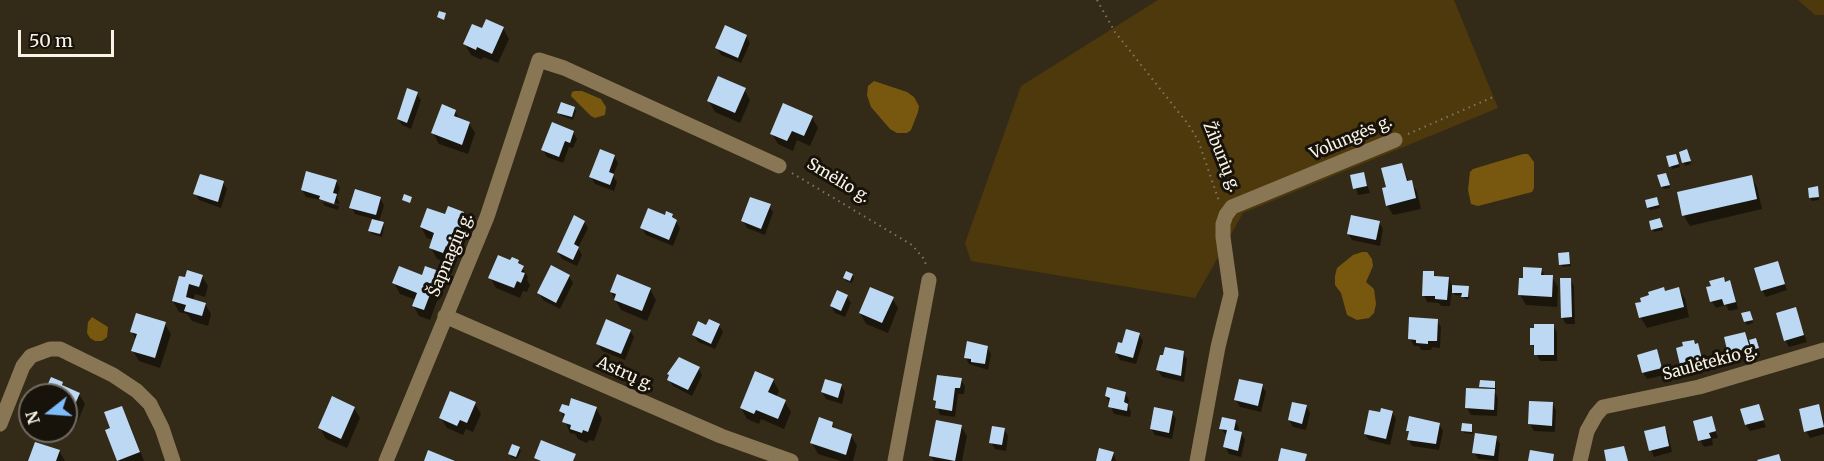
<!DOCTYPE html>
<meta charset="utf-8">
<style>
body{margin:0}
#map{position:relative;width:1824px;height:461px;overflow:hidden;background:#342a18;font-family:Merriweather,serif}
canvas{display:block}
.north{position:absolute;left:18px;top:383px;width:60px;height:60px;box-sizing:border-box;background:#17130b;border:2px solid #726d63;border-radius:50%;rotate:253deg;font-size:16px;font-weight:700;line-height:24px;text-align:center;color:#faf4e8}
.north::after{content:'';display:block;margin:auto;width:21px;height:27px;background:#7ebdf9;clip-path:polygon(50% 0,100% 100%,50% 72%,0 100%)}
.scale{position:absolute;left:18px;top:30px;width:96px;height:27px;box-sizing:border-box;border:3px solid #faf4e8;border-top:0;padding-left:8px;font-size:18px;line-height:21px;white-space:nowrap;color:#faf4e8;-webkit-text-stroke:4px #17130b;paint-order:stroke}
</style>
<div id="map">
<canvas width="1824" height="461"></canvas>
<div class="north">N</div>
<div class="scale">50 m</div>
</div>
<script>
const ctx = document.querySelector('canvas').getContext('2d');
ctx.lineJoin = 'round';
function fill(path, color) {
  ctx.fillStyle = color;
  ctx.fill(path, 'evenodd');
}
function shape(rows) {
  const path = new Path2D();
  for (const r of rows) {
    path.moveTo(r[0], r[1]);
    for (let i = 2; i < r.length; i += 2) path.lineTo(r[i], r[i + 1]);
  }
  return path;
}
function trace(path, color, width, dash) {
  ctx.strokeStyle = color;
  ctx.lineWidth = width;
  ctx.lineCap = dash ? 'butt' : 'round';
  ctx.setLineDash(dash || []);
  ctx.stroke(path);
}
function write(font, color, halo, rows, align = 'center') {
  ctx.font = font + ' Merriweather,serif';
  ctx.lineWidth = 6;
  ctx.setLineDash([]);
  ctx.textBaseline = 'middle';
  ctx.strokeStyle = halo;
  ctx.fillStyle = color;
  for (const [text, x, y, turn = 0] of rows) {
    ctx.save();
    ctx.translate(x, y);
    ctx.rotate((+turn || 0) * Math.PI / 180);
    ctx.textAlign = isNaN(turn) ? turn : align;
    if (halo) ctx.strokeText(text, 0, 0);
    ctx.fillText(text, 0, 0);
    ctx.restore();
  }
}
const green = shape([
 [1158,0,1454,0,1498,108,1243,213,1195,298,971,261,965,243,1021,86],
 [1798,0,1824,0,1824,15,1815,15]
]);
const water = shape([
 [874,81,907,92,914,97,919,106,918,112,911,130,907,133,897,133,890,129,871,107,867,95,868,86],
 [575,91,582,91,601,99,606,107,605,115,595,118,591,116,571,96,572,92],
 [1523,154,1528,154,1534,162,1534,188,1532,192,1478,206,1471,204,1468,190,1470,172,1473,169],
 [1362,252,1367,252,1372,259,1373,266,1366,282,1374,289,1376,304,1374,313,1369,318,1357,320,1347,315,1341,293,1335,285,1335,276,1337,268,1353,255],
 [92,317,108,327,107,337,102,341,95,341,90,338,87,333,88,322]
]);
const shadow = shape([
 [503,28,509,39,498,63,483,57,482,60,471,55,465,44,483,30],
 [746,36,750,43,741,63,721,55,717,48],
 [744,89,750,100,740,123,715,112,709,101],
 [417,94,421,100,411,129,402,125,398,119],
 [574,108,576,111,573,120,560,115,559,112],
 [455,111,460,120,469,123,475,133,468,154,439,144,433,133],
 [812,117,818,128,810,146,797,140,793,151,778,144,772,134],
 [573,132,577,139,573,148,569,147,563,163,547,157,543,150],
 [1680,153,1688,154,1691,164,1685,166],
 [614,156,618,163,613,176,617,182,614,191,595,184,591,177],
 [1677,158,1680,167,1672,169,1671,166],
 [1401,164,1409,182,1411,181,1417,192,1421,209,1393,215,1387,205,1387,188],
 [1363,173,1370,193,1358,195,1352,176],
 [1666,174,1670,188,1664,189,1662,187],
 [1751,176,1757,187,1762,209,1690,226,1684,216,1679,193],
 [336,181,340,188,337,197,340,204,306,197,302,190],
 [223,183,227,189,221,208,199,200,195,193],
 [1818,191,1819,200,1812,201,1810,198],
 [380,198,384,205,379,222,384,226,382,237,372,234,370,231,373,219,355,214,351,207],
 [1657,198,1660,208,1650,210,1648,208],
 [322,202,339,206,338,210,325,206],
 [769,206,773,212,765,235,747,228,743,221],
 [463,213,469,223,467,229,468,233,459,258,451,255,449,263,437,259,431,248,434,240,427,238,421,227,446,216],
 [672,215,680,228,673,246,646,235,642,228],
 [584,222,588,228,578,248,582,255,577,266,562,259,558,252],
 [1379,222,1383,229,1380,246,1352,240,1348,233],
 [1661,223,1663,230,1654,232,1653,229],
 [1568,253,1571,266,1563,267,1561,264],
 [518,261,528,277,527,280,530,285,527,292,523,291,520,298,496,288,490,277,511,262],
 [1777,263,1787,290,1766,297,1762,290],
 [1541,269,1545,276,1552,277,1558,287,1557,307,1526,305,1520,295],
 [438,272,444,283,430,320,419,316,413,305,416,300,400,294,394,283],
 [1433,273,1436,277,1449,278,1452,286,1468,287,1469,299,1465,299,1463,296,1455,295,1452,290,1450,306,1441,306,1439,303,1427,302,1424,295],
 [852,275,854,278,852,283,846,281,845,278],
 [202,276,208,286,205,297,195,294,193,301,205,304,211,314,208,326,192,321,187,314,179,312,173,301,180,278],
 [569,276,573,283,560,309,543,300,539,293],
 [1723,279,1726,283,1729,282,1733,289,1738,309,1729,311,1726,305,1716,308,1712,302,1708,288],
 [1570,280,1574,286,1575,324,1566,324,1562,317],
 [650,289,656,300,647,321,621,310,611,292],
 [1679,289,1685,299,1689,317,1647,328,1641,318,1637,304],
 [847,297,851,303,845,317,835,313,831,306],
 [892,298,898,308,888,333,866,324,860,313],
 [1795,309,1807,342,1789,347,1785,340],
 [1751,315,1753,323,1747,325,1745,322],
 [1437,321,1441,327,1440,348,1432,347,1431,350,1421,350,1419,346,1414,346,1410,339],
 [165,324,171,334,160,368,139,361,133,351,136,340,132,332],
 [719,325,723,332,715,349,698,342,694,335,707,327],
 [1553,325,1557,332,1557,361,1540,361,1532,344],
 [630,331,634,337,625,360,602,351,598,344],
 [1744,333,1749,341,1755,340,1759,351,1755,352,1750,344,1752,355,1734,360,1726,338],
 [1139,334,1143,341,1136,364,1120,360,1116,353,1123,345],
 [1697,344,1705,366,1686,371,1682,364],
 [987,347,991,354,988,370,969,364,965,357],
 [1657,351,1665,375,1647,379,1643,373],
 [1183,353,1187,359,1184,382,1162,377,1158,370],
 [698,368,702,375,692,396,673,386,669,379],
 [773,380,779,391,776,397,785,402,791,412,784,429,761,419,759,424,747,419,741,408],
 [961,380,965,386,964,394,958,394,955,417,940,415,935,400],
 [1495,382,1496,391,1494,390,1498,398,1497,416,1471,415,1467,408,1483,390,1481,387],
 [62,383,65,388,79,394,85,404,75,428,66,424,66,395,45,395],
 [841,385,845,392,842,404,826,399,822,392],
 [1262,386,1266,392,1261,412,1240,407,1236,400],
 [1125,393,1129,400,1128,405,1131,412,1130,417,1114,414,1106,396],
 [1552,403,1556,410,1555,432,1534,431,1530,424],
 [475,404,481,414,473,432,466,429,463,435,447,428,441,418],
 [1818,405,1824,419,1824,434,1810,438,1806,431],
 [1306,406,1310,413,1306,430,1293,427,1289,420],
 [1758,406,1766,427,1750,431,1746,425],
 [121,407,127,418,144,461,119,461,107,431,112,429],
 [354,408,360,418,347,448,326,439,320,428],
 [596,408,602,419,594,441,589,440,587,443,578,439,575,434,570,433,561,411],
 [1392,412,1396,419,1390,445,1369,440,1365,434,1381,414],
 [1172,413,1176,419,1172,439,1155,435,1151,428],
 [1711,418,1718,438,1712,439,1713,445,1704,447,1700,440],
 [1235,421,1239,428,1238,433,1241,433,1245,440,1241,457,1229,454,1225,447,1227,436,1221,429],
 [832,423,836,430,851,435,857,446,853,461,841,461,818,454,812,443],
 [1439,424,1443,431,1439,450,1412,446,1408,440,1410,434,1408,430],
 [1471,425,1473,434,1464,433,1462,430],
 [961,426,967,436,962,461,934,461,931,456],
 [1664,428,1668,434,1672,452,1654,457,1651,450],
 [1004,429,1008,436,1006,451,995,449,991,442],
 [1496,438,1500,444,1498,461,1478,459,1474,452],
 [519,448,521,451,517,459,511,457,510,454],
 [59,451,65,461,29,461],
 [1113,453,1116,461,1098,461]
]);
const building = shape([
 [439,11,446,13,444,20,437,17],
 [486,19,504,27,492,54,477,47,476,50,463,44,472,24,482,28],
 [725,25,747,35,738,58,715,48],
 [718,76,746,88,735,113,707,101],
 [407,88,418,92,407,123,397,119],
 [561,102,575,107,572,117,557,113],
 [783,103,813,116,804,136,792,131,787,141,770,134],
 [442,104,456,110,454,116,470,122,462,145,431,133],
 [552,122,574,131,570,143,565,141,559,157,541,150],
 [600,149,615,155,609,172,614,174,610,185,589,177],
 [1687,149,1691,161,1682,163,1679,152],
 [1676,154,1679,164,1669,167,1666,156],
 [1402,163,1407,181,1412,180,1416,198,1386,206,1382,188,1386,187,1381,168],
 [306,171,337,180,333,193,337,194,334,204,319,199,320,196,301,190],
 [1364,172,1367,186,1353,189,1350,175],
 [1666,173,1670,185,1661,187,1657,175],
 [200,174,224,181,218,202,193,194],
 [1752,175,1757,199,1682,216,1677,192],
 [1818,186,1819,197,1809,198,1808,188],
 [355,189,381,197,376,215,349,208],
 [404,194,412,197,410,203,402,200],
 [750,197,771,204,761,229,741,221],
 [1657,197,1659,205,1647,208,1645,200],
 [448,206,464,212,461,220,463,221,454,249,446,246,443,253,429,248,434,233,420,227,427,208,445,214],
 [648,208,665,215,666,211,673,214,672,217,677,220,669,240,640,228],
 [574,215,585,221,574,244,579,247,573,260,557,252],
 [1351,215,1380,221,1376,240,1347,234],
 [1660,218,1663,227,1651,230,1649,221],
 [372,219,384,222,380,234,368,231],
 [1569,252,1570,264,1559,265,1558,253],
 [498,255,510,260,512,257,519,260,518,263,524,266,521,272,525,273,521,283,517,281,514,288,488,278],
 [1778,261,1785,284,1761,291,1754,268],
 [551,265,570,275,556,303,537,293],
 [399,266,422,275,425,266,439,271,424,310,412,306,417,293,392,283],
 [1523,267,1542,268,1541,275,1553,275,1552,297,1518,295,1519,278,1523,278],
 [187,270,203,275,199,287,189,284,186,297,206,303,202,316,184,311,186,305,172,301,179,276,185,277],
 [846,271,853,274,850,281,843,278],
 [1423,271,1434,271,1434,276,1449,277,1447,300,1435,299,1435,296,1422,296],
 [617,274,651,288,642,311,614,300,616,294,610,292],
 [1724,277,1725,282,1730,280,1736,302,1724,305,1722,299,1710,302,1706,287,1711,286,1709,281],
 [1560,278,1571,278,1572,317,1561,318],
 [1452,285,1469,286,1468,297,1461,297,1462,293,1452,293],
 [870,287,894,297,882,323,859,313],
 [1664,287,1665,291,1679,287,1684,307,1639,318,1635,303,1641,302,1640,298,1649,295,1648,292],
 [837,290,848,295,841,311,830,306],
 [1796,307,1804,335,1784,341,1776,313],
 [1750,311,1753,320,1744,322,1741,313],
 [136,313,166,322,155,358,131,351,137,334,130,332],
 [1409,317,1438,319,1437,341,1428,341,1428,344,1416,343,1416,340,1408,339],
 [606,319,631,330,621,354,596,344],
 [709,319,720,324,711,344,692,335,698,321,706,325],
 [1534,324,1554,324,1554,355,1534,355,1534,345,1530,345,1530,328,1534,328],
 [1126,329,1140,333,1133,358,1115,353,1118,342,1122,343],
 [1745,332,1750,348,1728,354,1724,337],
 [1756,338,1759,348,1752,350,1749,340],
 [1694,340,1695,344,1698,343,1702,359,1680,365,1676,348,1683,346,1682,342],
 [967,341,988,346,985,364,971,362,971,359,964,358],
 [1165,347,1184,351,1181,376,1156,370,1160,355,1163,355],
 [1657,349,1662,368,1642,373,1637,355],
 [679,357,700,367,688,390,667,380,669,375,667,374],
 [755,371,774,379,768,392,786,400,778,419,756,410,754,414,740,408],
 [937,375,962,378,960,388,955,388,952,411,935,408,936,401,933,400],
 [51,377,63,382,62,385,80,393,69,418,66,417,66,395,43,395],
 [825,379,842,384,838,398,821,392],
 [1239,379,1263,384,1258,406,1234,400],
 [1480,380,1495,381,1495,388,1479,387],
 [1107,387,1126,392,1124,402,1128,404,1127,411,1108,407,1110,398,1105,396],
 [1466,388,1495,389,1494,410,1465,408],
 [450,391,476,402,467,423,460,420,457,426,439,418],
 [332,396,355,407,341,439,318,428],
 [571,398,597,407,588,432,583,430,582,433,570,429,571,425,562,422,565,414,559,411,562,404,569,406],
 [1529,401,1553,402,1552,426,1528,424],
 [1292,402,1307,405,1302,424,1288,420],
 [1759,404,1764,420,1745,425,1740,409],
 [1819,404,1824,427,1804,432,1799,409],
 [122,406,140,452,117,461,105,430,110,428,104,412],
 [1154,407,1173,411,1169,433,1150,429],
 [1381,408,1393,411,1386,439,1364,434,1369,410,1380,412],
 [1409,416,1440,423,1436,444,1407,440,1409,431,1406,431],
 [1712,416,1716,431,1709,433,1711,438,1698,441,1693,421],
 [819,417,833,422,832,427,852,434,846,455,810,443],
 [1222,417,1236,420,1234,430,1242,432,1238,451,1223,447,1227,430,1219,429],
 [936,420,962,425,955,461,929,456],
 [1462,423,1472,424,1472,432,1461,431],
 [992,426,1005,428,1002,445,989,443],
 [1665,426,1669,446,1649,451,1644,431],
 [1475,433,1497,436,1494,456,1472,453],
 [541,440,576,454,573,461,541,461,534,458],
 [35,442,60,450,56,461,28,461],
 [512,444,520,447,516,457,508,454],
 [1624,446,1628,461,1606,461,1604,450],
 [1099,448,1114,452,1111,461,1096,461],
 [1281,448,1307,454,1305,461,1278,461],
 [428,450,455,461,424,461],
 [1530,450,1554,454,1553,461,1528,461],
 [1779,454,1781,461,1758,461,1757,460]
]);
const path = shape([
 [1097,0,1115,32,1188,124,1198,140,1219,201],
 [1408,134,1493,97],
 [792,173,912,245,924,259,926,265]
]);
const minor = shape([
 [445,316,721,436,791,461],
 [0,424,23,366,31,356,50,349,60,349,113,375,137,391,150,404,162,428,173,461],
 [386,461,487,217,539,60,564,68,779,166],
 [895,461,929,280],
 [1197,461,1218,347,1231,294,1223,237,1223,224,1226,215,1232,207,1395,140],
 [1580,461,1587,431,1596,415,1603,407,1699,387,1824,350]
]);
const streetNames = [
 ["Volungės g.",1351,138,-23],
 ["Žiburių g.",1221,157,68],
 ["Smėlio g.",838,181,31],
 ["Šapnagių g.",451,255,-67],
 ["Saulėtekio g.",1710,363,-15],
 ["Astrų g.",625,374,24]
];
fill(green, '#4e390d');
fill(water, '#78580e');
fill(shadow, '#0007');
fill(building, '#bdd8f3');
trace(path, '#807768', 2, [1.5, 4.5]);
trace(minor, '#887655', 15);
write('16px', '#faf4e8', '#17130b', streetNames);
</script>
